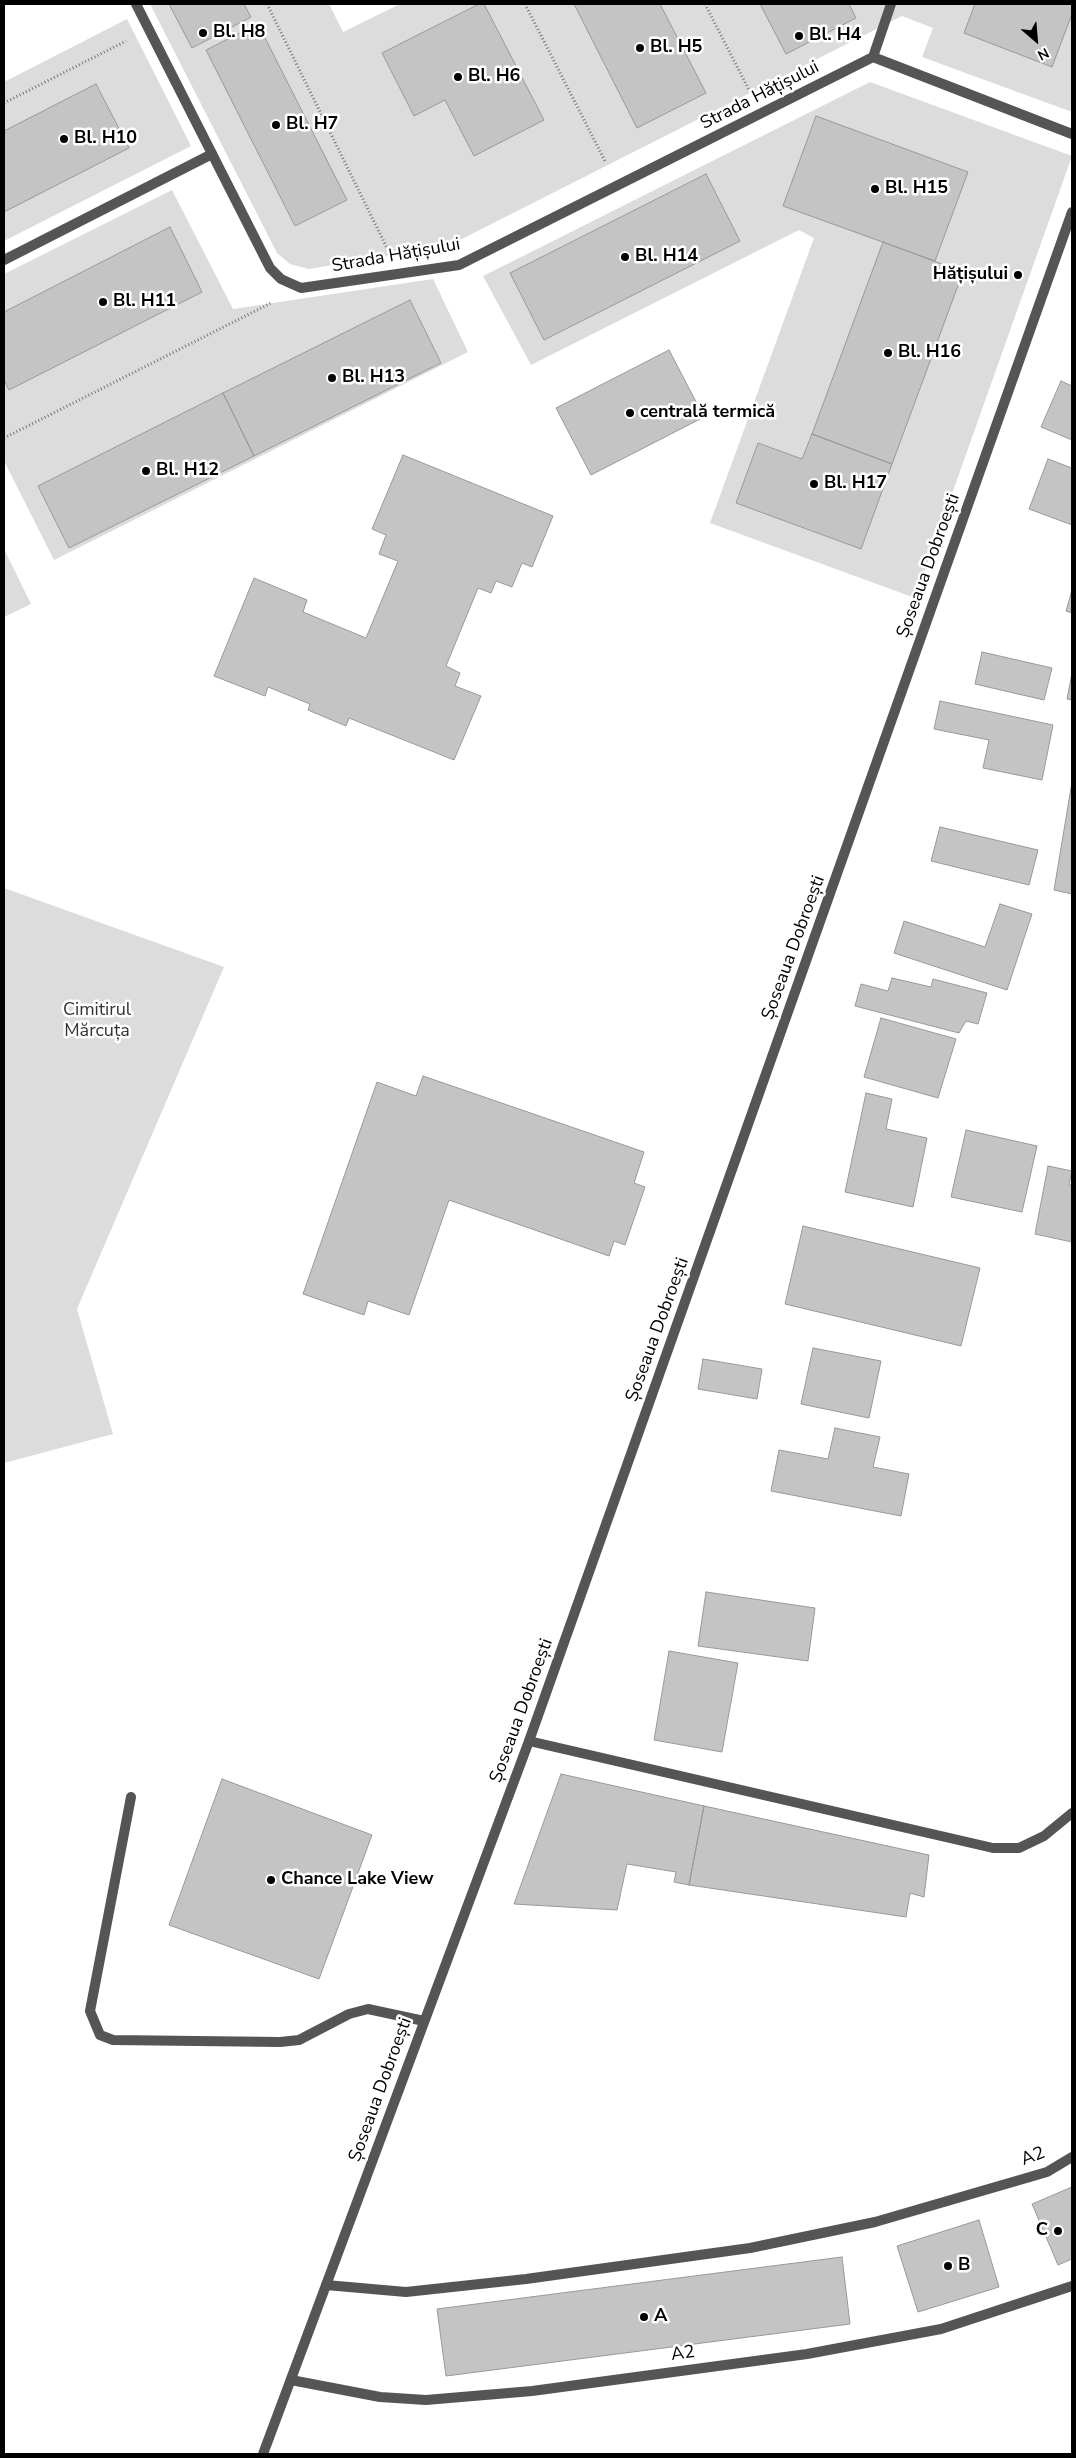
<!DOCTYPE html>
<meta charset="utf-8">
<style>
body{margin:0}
#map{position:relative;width:1076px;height:2458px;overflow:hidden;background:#fff;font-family:"Nunito Sans",sans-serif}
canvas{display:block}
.frame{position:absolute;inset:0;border:5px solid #000;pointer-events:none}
.north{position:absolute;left:1011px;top:15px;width:50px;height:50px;-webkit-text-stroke:4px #fff;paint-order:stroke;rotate:153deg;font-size:14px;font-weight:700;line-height:20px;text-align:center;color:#000}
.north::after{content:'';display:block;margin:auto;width:18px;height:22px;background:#000;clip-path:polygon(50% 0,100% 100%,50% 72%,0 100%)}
</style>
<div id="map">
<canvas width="1076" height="2458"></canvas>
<div class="frame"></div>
<div class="north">N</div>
</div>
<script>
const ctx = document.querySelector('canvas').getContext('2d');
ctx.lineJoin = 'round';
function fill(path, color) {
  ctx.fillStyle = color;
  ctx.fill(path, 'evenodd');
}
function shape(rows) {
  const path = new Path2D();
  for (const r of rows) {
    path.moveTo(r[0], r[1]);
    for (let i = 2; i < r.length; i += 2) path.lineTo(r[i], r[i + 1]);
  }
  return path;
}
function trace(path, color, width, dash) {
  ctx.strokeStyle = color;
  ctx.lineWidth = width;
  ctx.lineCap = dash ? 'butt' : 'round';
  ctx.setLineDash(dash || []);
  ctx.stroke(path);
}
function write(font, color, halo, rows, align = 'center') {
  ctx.font = font + ' "Nunito Sans",sans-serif';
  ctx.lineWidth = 5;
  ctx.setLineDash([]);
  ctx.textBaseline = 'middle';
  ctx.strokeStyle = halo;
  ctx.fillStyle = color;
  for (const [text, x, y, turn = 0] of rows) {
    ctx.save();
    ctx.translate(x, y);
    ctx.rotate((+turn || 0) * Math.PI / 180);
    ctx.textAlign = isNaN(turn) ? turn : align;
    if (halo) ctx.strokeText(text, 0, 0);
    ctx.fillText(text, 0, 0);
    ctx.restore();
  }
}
const green = shape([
 [150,4,329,4,343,32,400,4,1072,4,1072,112,922,57,933,28,902,16,448,246,309,269,290,264,277,253],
 [127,19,191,146,4,241,4,78,6,81],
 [870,82,1072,156,915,598,710,523,814,238,799,230,531,365,483,276],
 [172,190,233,309,433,279,468,352,54,560,4,461,4,274],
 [4,549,31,604,4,617],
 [4,888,224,967,77,1309,113,1434,4,1463]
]);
const building = shape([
 [169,4,244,4,251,17,192,48,169,4],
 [479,4,484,4,544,120,474,156,445,100,414,116,382,53,479,4],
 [574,4,660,4,706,93,637,128,574,4],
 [760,4,849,4,856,18,786,54,760,4],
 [975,4,1072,4,1072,14,1052,67,964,33,975,4],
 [258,24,347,200,295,226,206,50,258,24],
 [96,84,129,148,4,212,4,131,96,84],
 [816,116,968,172,935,261,783,206,816,116],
 [706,174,740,241,544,340,510,273,706,174],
 [170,227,202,292,9,390,4,380,4,312,170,227],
 [883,242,963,272,892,464,812,434,883,242],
 [410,300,441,363,254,456,223,393,410,300],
 [669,350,704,417,591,475,556,408,669,350],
 [1061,381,1072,386,1072,440,1041,427,1061,381],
 [223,393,254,456,69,548,38,486,223,393],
 [812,434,892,464,861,549,736,503,758,443,802,459,812,434],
 [403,455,553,516,532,567,522,563,512,587,496,581,491,593,478,588,446,666,460,673,455,686,481,696,454,760,349,718,346,726,308,710,310,704,268,687,265,696,214,676,254,578,307,600,303,612,366,638,398,561,379,554,386,535,372,529,403,455],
 [1048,459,1072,468,1072,525,1029,509,1048,459],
 [1072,590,1072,613,1066,611,1072,590],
 [982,652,1052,668,1044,700,975,684,982,652],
 [1072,673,1072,700,1067,699,1072,673],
 [940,701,1053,725,1042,780,983,768,989,740,934,729,940,701],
 [1072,782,1072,894,1054,890,1072,782],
 [940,827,1038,850,1029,885,931,861,940,827],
 [1000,904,1032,914,1007,990,894,953,904,921,985,947,1000,904],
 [892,978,931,987,933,979,987,993,978,1024,966,1021,959,1033,855,1006,861,984,888,991,892,978],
 [881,1018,956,1039,938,1098,864,1077,881,1018],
 [423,1076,644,1152,634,1183,645,1187,625,1245,614,1241,609,1256,449,1200,409,1315,368,1301,364,1315,303,1294,377,1082,416,1096,423,1076],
 [866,1093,892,1099,886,1129,927,1138,913,1207,845,1192,866,1093],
 [966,1130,1037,1146,1022,1212,951,1197,966,1130],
 [1048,1166,1072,1171,1069,1185,1072,1185,1072,1242,1035,1234,1048,1166],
 [803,1226,980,1268,961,1346,785,1304,803,1226],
 [813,1348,881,1361,869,1418,801,1404,813,1348],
 [703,1359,762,1369,757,1399,698,1389,703,1359],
 [835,1428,880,1437,873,1467,909,1474,901,1516,771,1491,779,1450,828,1459,835,1428],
 [706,1592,815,1608,808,1661,698,1646,706,1592],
 [669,1651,738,1663,722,1752,654,1740,669,1651],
 [561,1774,704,1806,689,1885,674,1882,676,1872,627,1864,617,1910,514,1904,561,1774],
 [222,1779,372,1835,319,1979,169,1925,222,1779],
 [704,1806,929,1855,924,1897,910,1893,906,1917,689,1885,704,1806],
 [1072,2187,1072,2259,1058,2265,1032,2204,1072,2187],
 [979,2220,999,2287,918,2312,897,2246,979,2220],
 [842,2257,850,2324,446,2376,437,2309,842,2257]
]);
const path = shape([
 [267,4,387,248],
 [525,4,605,161],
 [705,4,749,90],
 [4,103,126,41],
 [4,438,271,303]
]);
const service = shape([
 [4,260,212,154],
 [529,1741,993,1848,1019,1848,1044,1836,1072,1813]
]);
const minor = shape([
 [136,4,270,268,281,279,301,288,459,265,873,57,891,4],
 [873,57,1072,134],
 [131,1797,90,2011,100,2035,113,2040,280,2042,299,2040,349,2014,368,2009,424,2021],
 [326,2285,406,2292,526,2279,750,2248,875,2222,1047,2172,1072,2157],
 [291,2380,380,2397,426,2400,532,2391,807,2354,941,2329,1072,2286]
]);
const tertiary = shape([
 [263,2454,529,1741,1072,212]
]);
const markers = [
 [203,33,5,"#000"],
 [799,36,5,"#000"],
 [640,48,5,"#000"],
 [458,77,5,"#000"],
 [276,125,5,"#000"],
 [64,139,5,"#000"],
 [875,189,5,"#000"],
 [625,257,5,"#000"],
 [1018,275,5,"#000"],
 [103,302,5,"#000"],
 [888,353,5,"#000"],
 [332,378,5,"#000"],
 [630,413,5,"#000"],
 [146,471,5,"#000"],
 [814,484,5,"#000"],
 [271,1880,5,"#000"],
 [1058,2231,5,"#000"],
 [948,2266,5,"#000"],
 [644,2317,5,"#000"]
];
const poiNames = [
 ["Bl. H8",213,33],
 ["Bl. H4",809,36],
 ["Bl. H5",650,48],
 ["Bl. H6",468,77],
 ["Bl. H7",286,125],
 ["Bl. H10",74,139],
 ["Bl. H15",885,189],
 ["Bl. H14",635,257],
 ["Hățișului",1008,275,"right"],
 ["Bl. H11",113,302],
 ["Bl. H16",898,353],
 ["Bl. H13",342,378],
 ["centrală termică",640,413],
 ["Bl. H12",156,471],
 ["Bl. H17",824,484],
 ["Chance Lake View",281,1880],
 ["C",1048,2231,"right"],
 ["B",958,2266],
 ["A",654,2317]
];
const streetNames = [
 ["Strada Hățișului",760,96,-27],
 ["Strada Hățișului",396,256,-10],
 ["Șoseaua Dobroești",929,566,-70],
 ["Șoseaua Dobroești",794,948,-70],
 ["Șoseaua Dobroești",658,1330,-70],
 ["Șoseaua Dobroești",522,1711,-70],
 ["Șoseaua Dobroești",381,2090,-70],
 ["A2",1033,2157,-21],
 ["A2",683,2354,-8]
];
const parkNames = [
 ["Cimitirul",97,1011],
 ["Mărcuța",97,1032]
];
fill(green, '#dcdcdc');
fill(building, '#c4c4c4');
trace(building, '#999', 1);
trace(path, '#777', 3, [1, 2.5]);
trace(service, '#555', 10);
trace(minor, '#555', 10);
trace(tertiary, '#555', 10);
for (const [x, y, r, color] of markers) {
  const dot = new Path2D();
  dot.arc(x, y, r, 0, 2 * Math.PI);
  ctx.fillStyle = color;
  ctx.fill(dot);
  trace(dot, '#fff', 2);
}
write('bold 18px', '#000', '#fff', poiNames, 'left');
write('18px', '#000', '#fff', streetNames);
write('18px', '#333', '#fff', parkNames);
</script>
